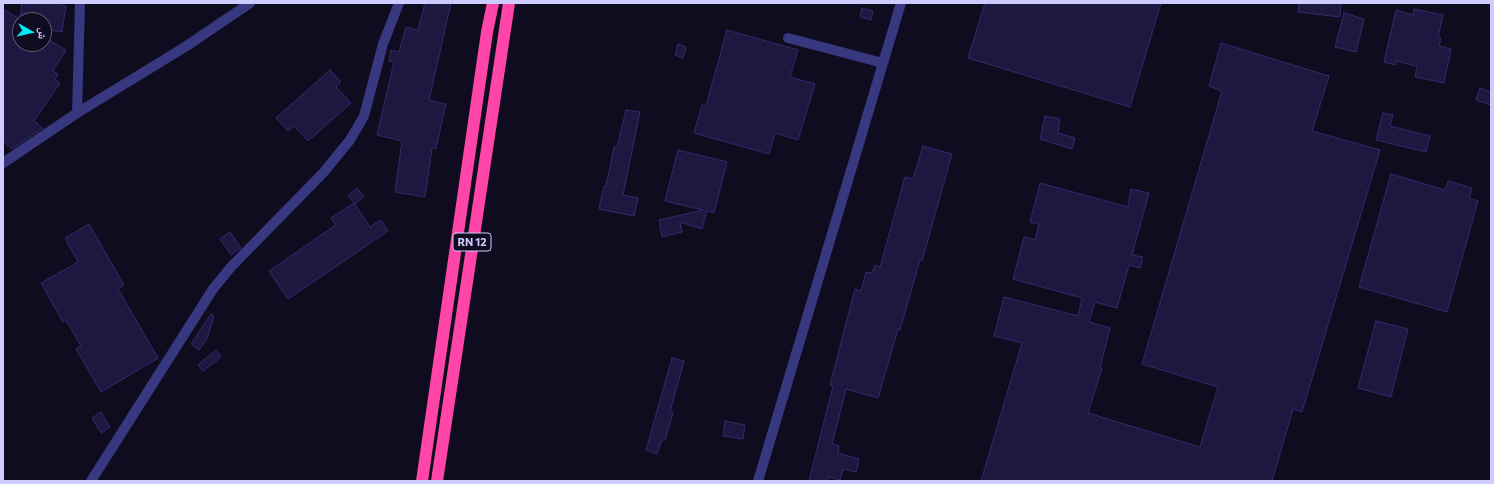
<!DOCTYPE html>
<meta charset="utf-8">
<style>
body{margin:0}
#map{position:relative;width:1494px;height:484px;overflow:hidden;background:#0f0c20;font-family:Commissioner,"Noto Naskh Arabic",sans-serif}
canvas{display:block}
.frame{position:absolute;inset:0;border:4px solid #cecbff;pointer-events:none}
.north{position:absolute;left:12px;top:12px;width:40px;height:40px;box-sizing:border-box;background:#0f0c20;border:1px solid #5b5879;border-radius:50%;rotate:98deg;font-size:11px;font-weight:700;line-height:16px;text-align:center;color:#cecbff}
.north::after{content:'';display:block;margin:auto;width:14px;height:18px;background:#00eaf6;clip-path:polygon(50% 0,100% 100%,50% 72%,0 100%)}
</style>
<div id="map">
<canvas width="1494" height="484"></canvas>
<div class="frame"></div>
<div class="north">ش</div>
</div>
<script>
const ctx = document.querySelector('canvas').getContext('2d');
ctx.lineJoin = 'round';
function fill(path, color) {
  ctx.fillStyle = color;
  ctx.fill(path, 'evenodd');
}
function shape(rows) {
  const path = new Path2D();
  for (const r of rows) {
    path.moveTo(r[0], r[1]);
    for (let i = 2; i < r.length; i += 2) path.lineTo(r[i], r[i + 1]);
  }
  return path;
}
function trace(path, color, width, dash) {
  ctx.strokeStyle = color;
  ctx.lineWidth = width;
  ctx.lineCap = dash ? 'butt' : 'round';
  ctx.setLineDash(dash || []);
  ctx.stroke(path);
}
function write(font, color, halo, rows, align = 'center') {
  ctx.font = font + ' Commissioner,sans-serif';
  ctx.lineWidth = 4;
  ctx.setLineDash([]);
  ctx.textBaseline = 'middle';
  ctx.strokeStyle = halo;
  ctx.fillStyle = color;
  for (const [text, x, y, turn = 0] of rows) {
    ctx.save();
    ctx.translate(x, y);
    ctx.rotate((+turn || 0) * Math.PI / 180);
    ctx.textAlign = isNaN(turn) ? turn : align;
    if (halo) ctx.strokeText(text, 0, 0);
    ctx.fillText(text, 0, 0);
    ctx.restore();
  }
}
const building = shape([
 [22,3,60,3,60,5,66,6,62,32,44,29,44,20,20,20,20,44,44,44,44,37,66,50,53,71,58,74,55,79,60,83,34,121,43,128,12,149,3,141,3,9,20,19,22,3],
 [425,3,451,3,429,100,446,104,436,149,432,148,425,197,395,192,402,141,377,135,394,62,389,61,391,50,399,52,406,27,418,30,425,3],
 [985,3,1161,3,1130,107,968,58,985,3],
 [1299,3,1341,3,1340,17,1298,12,1299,3],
 [862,8,873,11,871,20,860,17,862,8],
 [1414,9,1443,15,1438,38,1441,38,1439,46,1451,49,1444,83,1415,77,1417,66,1396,61,1395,65,1384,62,1396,10,1413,15,1414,9],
 [1344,13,1364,19,1356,52,1335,47,1344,13],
 [727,30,798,50,790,77,815,84,798,140,775,133,769,154,694,133,702,105,706,106,727,30],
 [1221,43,1329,76,1312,131,1380,150,1302,412,1293,409,1272,481,981,481,1022,343,994,336,1004,297,1078,316,1082,298,1013,279,1024,237,1035,240,1039,224,1030,222,1040,183,1128,207,1131,189,1149,193,1132,255,1143,257,1140,268,1129,265,1117,308,1095,302,1089,322,1110,328,1100,368,1102,368,1088,413,1200,447,1218,387,1142,364,1222,91,1209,86,1221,43],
 [678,44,686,47,683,58,675,55,678,44],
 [330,70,341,82,336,87,351,103,308,141,294,126,288,131,276,118,330,70],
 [1480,88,1491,92,1491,105,1476,100,1480,88],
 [626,110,640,112,623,195,638,198,634,216,599,209,604,186,606,186,614,147,617,147,626,110],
 [1383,113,1393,115,1390,126,1430,136,1426,152,1376,140,1383,113],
 [1045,116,1060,119,1058,133,1075,138,1072,149,1040,139,1045,116],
 [923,146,952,154,922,261,920,260,900,330,898,329,878,398,846,389,832,444,839,446,838,453,859,459,856,472,843,469,840,480,828,477,827,481,809,481,833,386,830,385,855,289,861,291,866,272,872,273,875,265,880,267,905,177,913,179,923,146],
 [678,150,727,162,714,213,707,211,702,229,680,222,682,232,662,237,659,220,703,210,665,201,678,150],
 [1391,174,1445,190,1448,181,1472,188,1469,198,1478,201,1447,312,1359,287,1391,174],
 [357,188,364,197,355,204,348,196,357,188],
 [354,203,370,227,381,220,388,231,288,299,269,271,336,225,331,218,354,203],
 [89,224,124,285,118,289,158,358,101,392,76,349,81,346,66,320,63,322,41,283,78,262,65,238,89,224],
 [230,232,241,248,231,255,220,239,230,232],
 [211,314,214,316,207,339,199,350,191,344,211,314],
 [1376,321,1408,329,1391,397,1358,388,1376,321],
 [216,350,221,357,203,371,198,365,216,350],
 [672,358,684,361,670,412,673,413,665,440,662,440,657,454,646,450,672,358],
 [101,412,110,427,101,433,92,418,101,412],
 [725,421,745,425,743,439,723,436,725,421]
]);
const minor = shape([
 [788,38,883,63],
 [77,113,80,3],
 [3,163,77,113,185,47,250,3],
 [91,481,213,289,231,267,323,173,350,140,364,116,383,44,399,3],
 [758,481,901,3]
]);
const highway = shape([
 [422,481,487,32,493,3],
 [437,481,509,3]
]);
const shields = [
 [472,242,38]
];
const shieldNames = [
 ["RN 12",472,242]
];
fill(building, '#1e1841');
trace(building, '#342a6d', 1);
trace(minor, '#37387f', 10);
trace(highway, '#ff46a8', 12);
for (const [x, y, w] of shields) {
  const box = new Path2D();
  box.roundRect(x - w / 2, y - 9, w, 18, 3);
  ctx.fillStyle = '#0f0c20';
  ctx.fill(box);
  trace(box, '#cecbff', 1);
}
write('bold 11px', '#cecbff', null, shieldNames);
</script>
